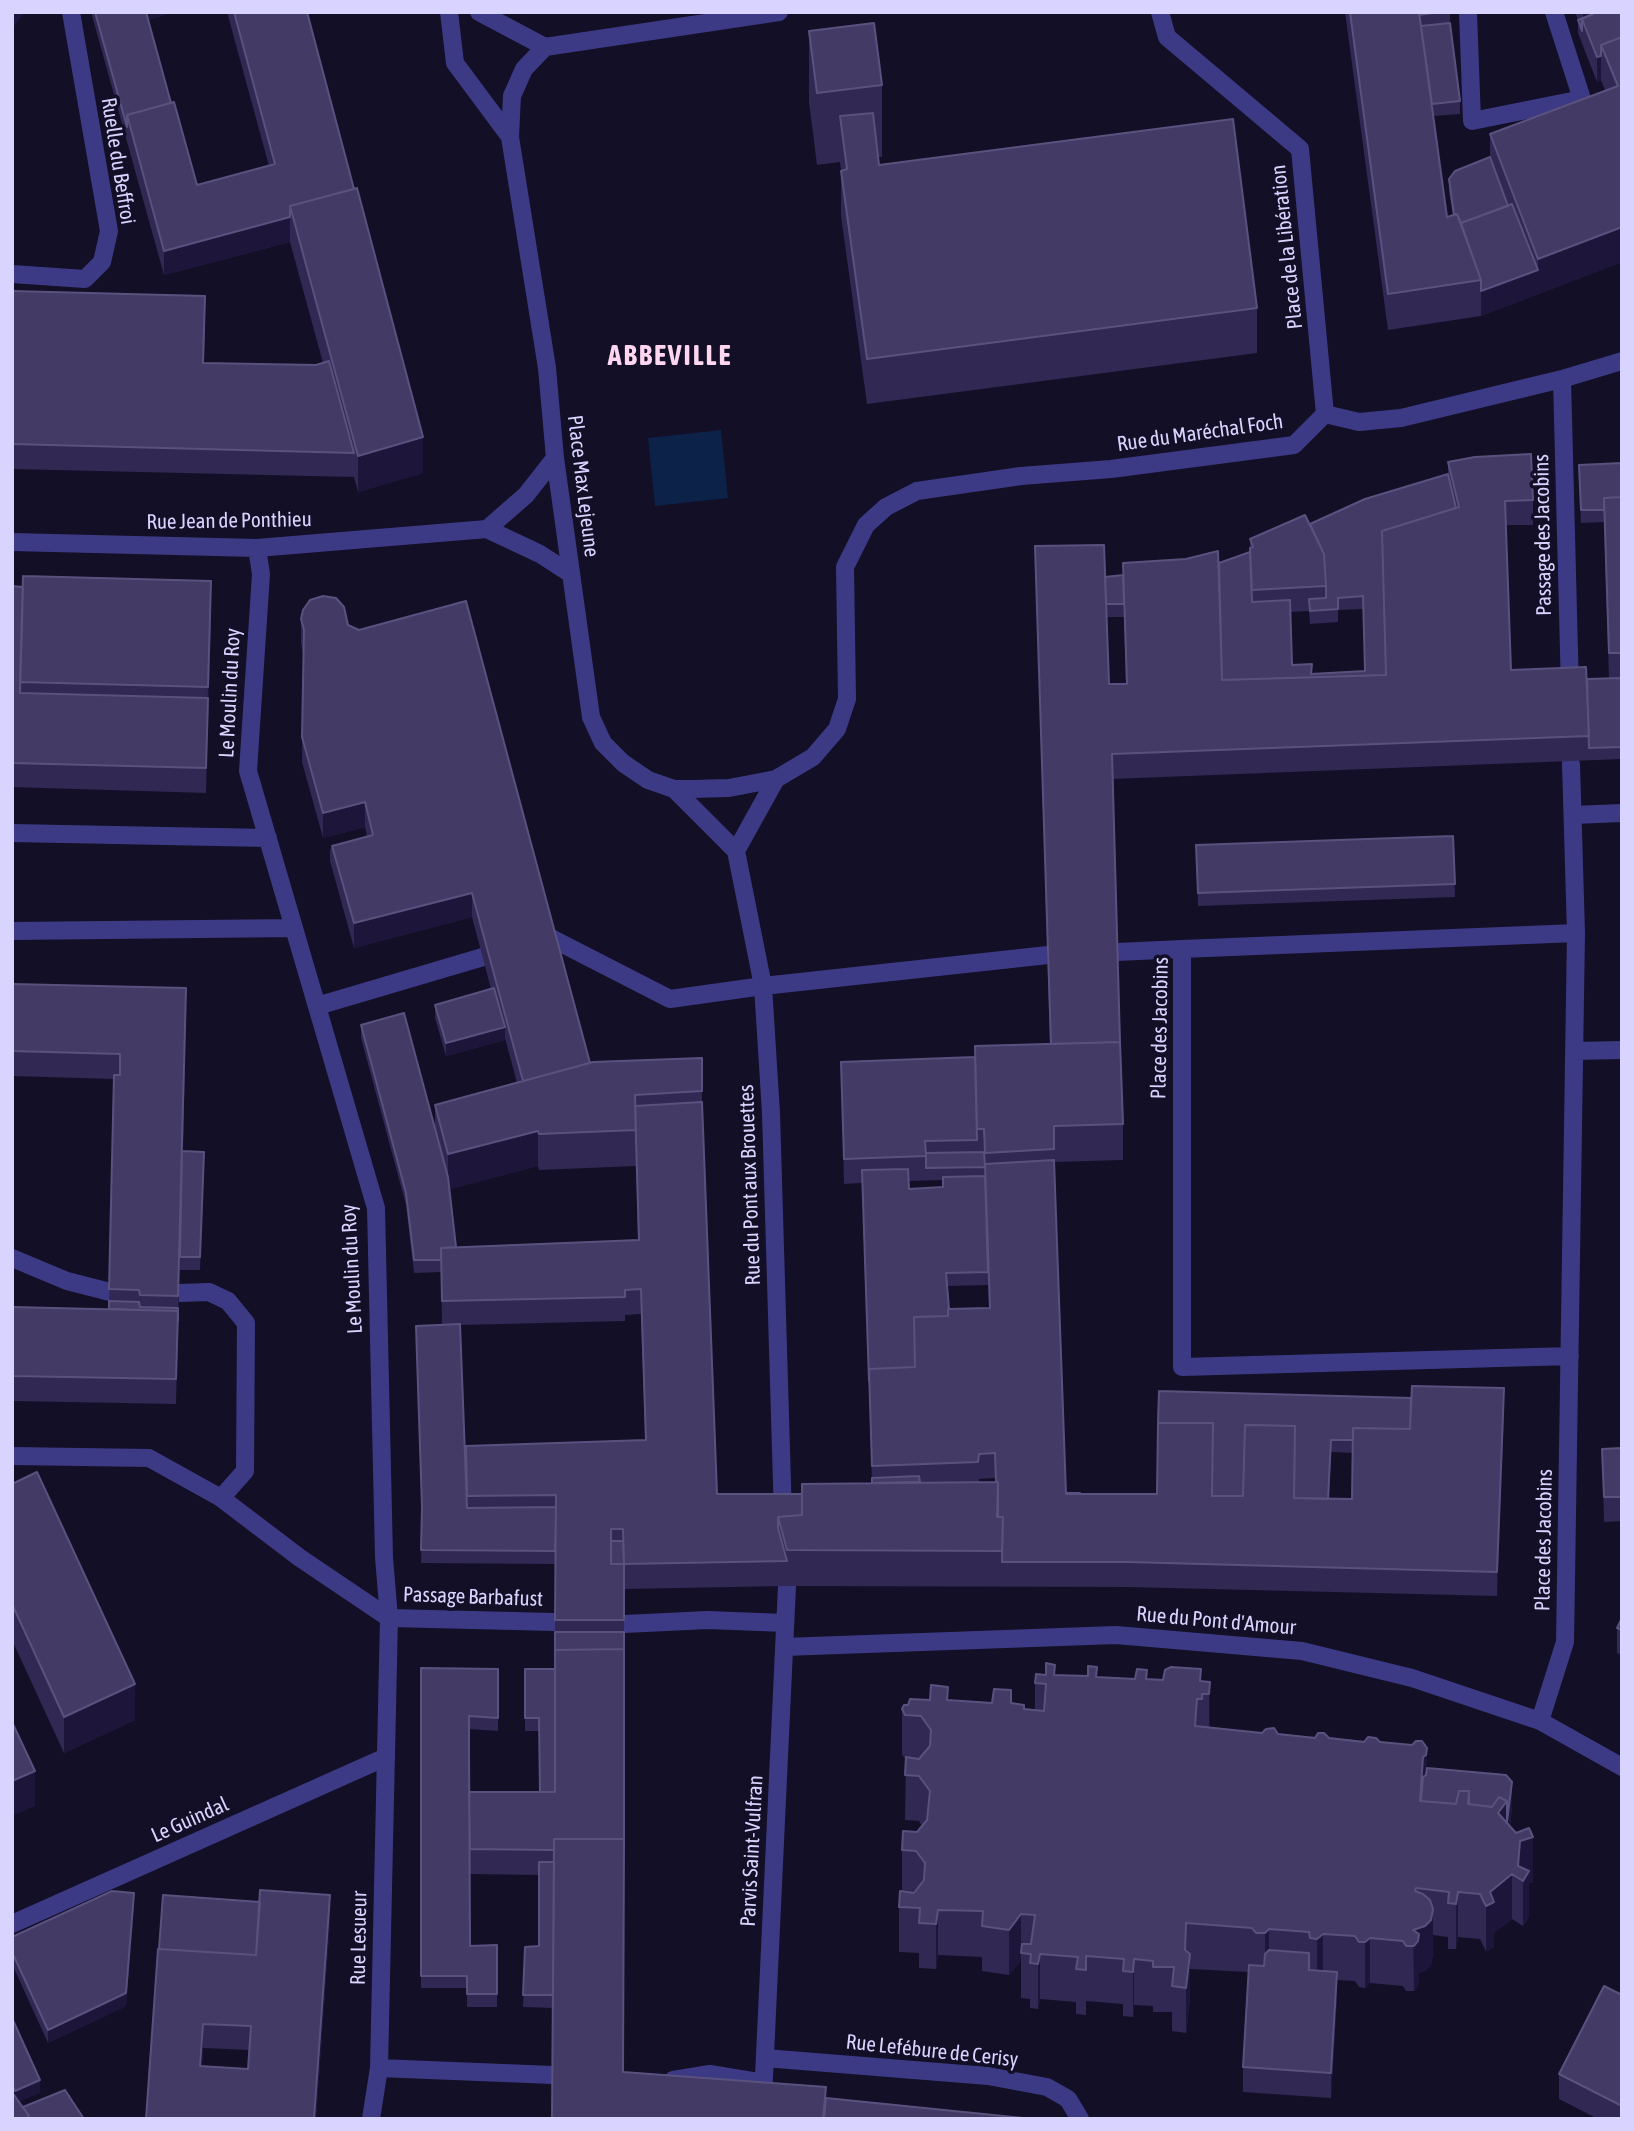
<!DOCTYPE html>
<meta charset="utf-8">
<style>
body{margin:0}
#map{position:relative;width:1634px;height:2131px;overflow:hidden;background:#130f26;font-family:"Asap Condensed",sans-serif}
canvas{display:block}
.frame{position:absolute;inset:0;border:14px solid #d9d4ff;pointer-events:none}
</style>
<div id="map">
<canvas width="1634" height="2131"></canvas>
<div class="frame"></div>
</div>
<script>
const ctx = document.querySelector('canvas').getContext('2d');
ctx.lineJoin = 'round';
function fill(path, color) {
  ctx.fillStyle = color;
  ctx.fill(path, 'evenodd');
}
function shape(rows) {
  const path = new Path2D();
  for (const r of rows) {
    path.moveTo(r[0], r[1]);
    for (let i = 2; i < r.length; i += 2) path.lineTo(r[i], r[i + 1]);
  }
  return path;
}
function trace(path, color, width, dash) {
  ctx.strokeStyle = color;
  ctx.lineWidth = width;
  ctx.lineCap = dash ? 'butt' : 'round';
  ctx.setLineDash(dash || []);
  ctx.stroke(path);
}
function write(font, color, halo, rows, align = 'center') {
  ctx.font = font + ' "Asap Condensed",sans-serif';
  ctx.lineWidth = 7;
  ctx.setLineDash([]);
  ctx.textBaseline = 'middle';
  ctx.strokeStyle = halo;
  ctx.fillStyle = color;
  for (const [text, x, y, turn = 0] of rows) {
    ctx.save();
    ctx.translate(x, y);
    ctx.rotate((+turn || 0) * Math.PI / 180);
    ctx.textAlign = isNaN(turn) ? turn : align;
    if (halo) ctx.strokeText(text, 0, 0);
    ctx.fillText(text, 0, 0);
    ctx.restore();
  }
}
const water = shape([
 [721,430,728,498,655,506,648,438]
]);
const minor = shape([
 [449,12,455,63,510,137],
 [479,12,545,47],
 [779,12,545,47,524,69,512,96,510,137,547,368,555,458,591,717,603,743,623,763,648,780,674,789,691,789,729,788,776,779,813,757,837,729,847,699,845,567,866,525,886,507,917,491,1021,476,1111,469,1294,445,1325,414],
 [1160,12,1167,37,1300,149,1325,414],
 [1468,12,1472,121,1582,99,1554,12],
 [12,274,85,279,102,262,109,231,71,12],
 [1562,379,1570,690],
 [1325,414,1359,422,1401,418,1562,379,1622,361],
 [487,529,526,495,555,458],
 [12,542,257,548,487,529,540,554,571,574],
 [257,548,261,574,248,771,376,1208,384,1557,389,1618,379,2068,371,2119],
 [674,789,736,851,763,986,771,1113,783,1517],
 [1573,815,1622,813],
 [12,833,268,838],
 [736,851,776,779],
 [12,931,294,928],
 [549,937,670,999,763,986,1048,955],
 [1117,952,1182,949],
 [317,1006,483,957],
 [1574,1051,1622,1050],
 [12,1258,67,1281,110,1292],
 [179,1293,209,1292,228,1301,246,1323,245,1471,221,1498],
 [1570,1356,1182,1367,1182,949,1576,933],
 [12,1456,149,1458,221,1498,300,1558,389,1618],
 [389,1618,555,1622],
 [624,1624,708,1620,785,1623],
 [784,1647,1116,1635,1302,1651,1412,1678,1540,1721,1622,1767],
 [1540,1721,1565,1642,1576,933,1571,764],
 [12,1924,386,1757],
 [765,2058,988,2076,1047,2087,1068,2099,1080,2119],
 [379,2068,553,2075],
 [673,2080,710,2074,764,2083],
 [762,2119,787,1586]
]);
const wall = shape([
 [91,12,173,12,148,20,171,103,197,185,269,166,227,12,307,12,423,473,358,492,354,477,12,469,12,291,205,321,204,363,316,365,323,363,290,242,164,275],
 [1345,12,1450,12,1450,23,1460,101,1460,114,1433,116,1447,217,1453,215,1449,192,1449,179,1490,157,1490,134,1605,90,1601,80,1597,82,1578,33,1578,20,1575,12,1622,12,1622,262,1481,316,1388,330],
 [809,31,882,85,882,157,878,157,879,165,1257,308,1257,353,867,404,841,216,841,171,840,162,817,165,809,102],
 [1448,462,1533,500,1533,525,1506,525,1511,670,1587,679,1609,678,1604,522,1581,523,1579,465,1622,463,1622,759,1112,779,1123,1124,1123,1160,1054,1162,1066,1493,1080,1494,1157,1494,1158,1423,1504,1413,1497,1596,1128,1587,787,1586,624,1589,624,1674,552,2119,553,2008,523,2007,525,1947,539,1946,539,1875,470,1874,469,1792,539,1792,539,1731,525,1731,525,1669,555,1669,555,1782,555,1564,421,1563,422,1515,442,1325,441,1272,414,1273,406,1205,361,1038,361,1025,435,1126,435,1105,517,1083,505,1038,505,1040,446,1056,435,1018,435,1005,491,989,472,917,354,948,330,861,330,849,332,848,332,846,367,836,365,827,323,838,302,762,303,654,301,643,301,619,348,625,590,1063,702,1058,702,1102,717,1494,802,1494,872,1483,862,1183,844,1184,841,1062,975,1057,1050,1044,1035,546,1105,577,1219,563,1250,552,1250,539,1310,524,1448,474],
 [1363,609,1365,671,1312,674,1292,665,1290,612,1309,611,1310,624,1338,622,1338,610],
 [1107,617,1124,617,1126,684,1109,684],
 [636,1162,638,1240,456,1247,450,1189,538,1166,539,1170,636,1166],
 [943,1180,943,1187,909,1189,908,1181],
 [988,1279,989,1308,949,1309,947,1286,988,1285],
 [641,1314,645,1440,466,1490,460,1325,625,1321,625,1315],
 [1331,1452,1353,1453,1352,1499,1329,1499],
 [995,1478,995,1482,979,1482,979,1479],
 [12,586,211,617,206,793,12,787],
 [1453,836,1455,897,1198,906,1196,845],
 [12,984,186,1013,183,1151,204,1152,200,1270,180,1270,181,1214,176,1404,12,1401,12,1307,109,1309,114,1079,12,1076],
 [1622,1448,1622,1521,1604,1522,1602,1449],
 [12,1484,135,1720,64,1753,12,1640],
 [1622,1618,1622,1655,1617,1653,1617,1628],
 [421,1668,498,1669,498,1731,469,1729,469,1755,470,1946,497,1945,497,2007,467,2007,467,1988,421,1988],
 [1055,1675,1210,1682,1210,1728,1278,1734,1380,1742,1427,1768,1512,1807,1510,1826,1533,1882,1529,1883,1529,1917,1523,1926,1512,1919,1494,1933,1494,1947,1486,1951,1480,1939,1458,1937,1456,1949,1448,1949,1448,1937,1433,1935,1433,1954,1431,1965,1425,1971,1419,1973,1418,1986,1414,1991,1406,1991,1403,1986,1370,1983,1365,1988,1359,1987,1355,1981,1337,1980,1337,1997,1331,2098,1243,2092,1243,2067,1248,1972,1190,1969,1190,1999,1186,2033,1172,2031,1172,2012,1153,2012,1153,2006,1134,2005,1133,2017,1123,2016,1123,2004,1086,2001,1086,2015,1076,2014,1076,2002,1040,1999,1038,2009,1030,2008,1030,1999,1021,1998,1021,1960,1009,1975,982,1971,982,1957,938,1955,936,1969,919,1968,919,1953,899,1952,899,1907,902,1891,902,1850,922,1826,919,1821,905,1820,906,1761,902,1754,902,1709,908,1705,930,1700,948,1700,1011,1703,1024,1709,1035,1710,1035,1683],
 [134,1906,126,2006,48,2043,12,1964,12,1937],
 [330,1920,316,2119,146,2119,158,1949],
 [203,2048,250,2050,248,2069,202,2066],
 [1622,1995,1622,2119,1598,2119,1559,2099,1559,2074]
]);
const shadedWall = shape([
 [12,12,25,12,12,29],
 [145,12,173,12,145,21],
 [1583,12,1588,12,1588,28,1583,20],
 [1601,56,1601,80,1597,82,1597,57],
 [290,217,290,242,164,275,164,251],
 [1622,227,1622,262,1481,316,1481,291,1538,270,1538,259],
 [423,437,423,473,358,492,358,456],
 [211,581,211,617,206,793,208,687],
 [365,802,365,827,323,838,323,813],
 [472,893,472,917,354,948,354,923],
 [186,988,186,1013,178,1321,178,1296],
 [505,1027,505,1040,446,1056,446,1043],
 [538,1131,538,1166,448,1190,448,1154],
 [1504,1388,1504,1413,1497,1596,1497,1572],
 [1210,1682,1210,1727,1209,1739,1209,1694],
 [135,1684,135,1720,64,1753,64,1717],
 [1427,1748,1427,1793,1426,1800,1420,1801,1423,1757],
 [35,1771,35,1806,12,1816,12,1781],
 [1512,1782,1512,1807,1507,1847,1498,1813,1507,1801],
 [1533,1837,1533,1882,1529,1883,1529,1917,1523,1926,1523,1881,1518,1866,1520,1841],
 [1512,1874,1512,1919,1494,1933,1494,1947,1486,1951,1486,1906,1490,1892],
 [1416,1888,1416,1929,1433,1909,1433,1954,1431,1965,1425,1971,1419,1973,1418,1986,1414,1991,1413,1930],
 [1458,1892,1458,1937,1456,1949,1456,1904],
 [134,1893,134,1906,126,2006,48,2043,48,2030],
 [330,1895,330,1920,316,2119,314,2119],
 [938,1910,938,1955,936,1969,936,1924],
 [1021,1914,1021,1960,1009,1975,1009,1930],
 [1269,1929,1269,1974,1265,1979,1265,1933],
 [1323,1934,1323,1979,1317,1984,1317,1939],
 [1370,1938,1370,1983,1365,1988,1365,1942],
 [1040,1954,1040,1999,1038,2009,1038,1964],
 [1190,1954,1190,1999,1186,2033,1186,1988],
 [1134,1959,1134,2005,1133,2017,1133,1972],
 [1337,1972,1337,1997,1331,2098,1331,2073],
 [203,2024,203,2048,200,2090,200,2066],
 [40,2080,40,2093,15,2104,15,2091]
]);
const building = shape([
 [95,12,146,12,171,103,127,115,127,127,95,12],
 [234,12,307,12,354,189,290,206,290,217,164,251,127,115,174,102,197,185,275,164,234,12],
 [1350,12,1419,12,1447,217,1457,214,1481,280,1388,294,1350,12],
 [1419,12,1439,12,1419,15,1419,12],
 [1592,12,1622,12,1622,37,1601,45,1601,56,1597,57,1582,19,1593,14,1592,12],
 [1588,16,1582,19,1582,31,1578,20,1588,16],
 [874,23,882,85,817,93,809,31,874,23],
 [1450,23,1460,101,1432,104,1421,26,1450,23],
 [1622,37,1622,227,1538,259,1490,134,1618,86,1601,45,1622,37],
 [873,113,879,165,1233,119,1257,308,867,359,841,171,847,169,840,116,873,113],
 [1490,157,1508,206,1461,223,1457,214,1454,215,1449,179,1455,171,1490,157],
 [357,188,423,437,358,456,290,206,357,188],
 [1512,204,1538,270,1481,291,1481,280,1461,223,1512,204],
 [12,291,205,296,203,363,316,365,329,361,354,453,12,444,12,291],
 [1531,454,1533,500,1505,501,1511,670,1586,667,1589,736,1112,754,1120,1042,1051,1044,1035,546,1104,545,1109,684,1127,684,1123,563,1186,559,1218,551,1222,680,1386,675,1382,531,1459,507,1448,462,1475,457,1531,454],
 [1622,463,1622,497,1604,498,1604,510,1581,510,1579,465,1622,463],
 [1448,474,1456,508,1382,531,1386,675,1222,680,1219,563,1250,552,1252,602,1290,600,1292,665,1312,664,1311,674,1365,671,1363,596,1338,598,1338,609,1310,611,1309,599,1326,598,1326,586,1324,554,1310,524,1365,499,1448,474],
 [1622,497,1622,665,1621,653,1609,653,1604,498,1622,497],
 [1305,515,1324,554,1326,586,1252,590,1250,548,1253,547,1250,539,1305,515],
 [1123,575,1124,604,1106,604,1105,577,1123,575],
 [23,576,211,581,208,687,20,682,23,576],
 [12,586,23,587,20,693,208,698,206,768,12,763,12,586],
 [323,596,336,598,344,607,348,625,359,630,466,601,590,1063,523,1081,472,893,354,923,332,846,373,835,365,802,323,813,302,737,304,630,301,619,303,610,310,600,323,596],
 [1622,678,1622,747,1589,748,1587,679,1622,678],
 [1453,836,1455,884,1198,893,1196,845,1453,836],
 [12,984,186,988,178,1296,140,1295,139,1290,109,1289,114,1075,120,1075,120,1054,12,1051,12,984],
 [494,988,505,1027,446,1043,435,1005,494,988],
 [404,1013,448,1177,456,1247,441,1248,441,1260,414,1260,406,1193,361,1025,404,1013],
 [1120,1042,1123,1124,1054,1126,1054,1149,985,1153,984,1129,977,1129,975,1046,1120,1042],
 [975,1057,977,1140,925,1141,926,1156,844,1159,841,1062,975,1057],
 [702,1058,702,1091,635,1095,636,1130,539,1134,538,1131,448,1154,435,1105,593,1062,702,1058],
 [702,1102,717,1494,802,1494,802,1515,778,1517,778,1528,787,1561,624,1564,623,1529,611,1529,611,1564,624,1564,624,1620,555,1620,556,1495,467,1496,466,1446,646,1440,641,1289,625,1290,625,1297,442,1301,441,1248,639,1240,635,1106,702,1102],
 [182,1151,204,1152,200,1257,180,1257,182,1151],
 [984,1152,985,1167,926,1168,926,1153,984,1152],
 [1054,1160,1066,1494,1157,1494,1158,1423,1213,1423,1212,1496,1243,1496,1245,1425,1255,1425,1295,1426,1294,1498,1352,1499,1353,1428,1410,1429,1412,1386,1504,1388,1497,1572,1128,1562,1002,1562,1003,1517,998,1517,998,1482,996,1482,995,1453,979,1454,978,1462,872,1466,869,1369,915,1367,914,1317,948,1316,948,1309,990,1308,985,1164,1054,1160],
 [908,1169,909,1189,943,1187,943,1177,985,1176,988,1272,946,1273,949,1309,948,1309,948,1316,914,1317,915,1367,869,1369,869,1381,862,1170,908,1169],
 [109,1301,139,1302,140,1307,178,1308,178,1321,178,1311,109,1309,109,1301],
 [12,1307,178,1311,176,1379,12,1376,12,1307],
 [460,1324,467,1508,556,1507,555,1551,421,1550,422,1507,416,1326,460,1324],
 [1159,1391,1411,1398,1410,1429,1353,1428,1353,1440,1331,1440,1328,1499,1294,1498,1295,1426,1245,1425,1243,1496,1212,1496,1213,1423,1158,1423,1159,1391],
 [1622,1448,1622,1497,1604,1497,1602,1449,1622,1448],
 [37,1472,135,1684,64,1717,12,1604,12,1484,37,1472],
 [919,1476,920,1482,872,1483,872,1478,919,1476],
 [998,1482,997,1517,1003,1517,1002,1551,787,1550,778,1517,802,1515,802,1484,998,1482],
 [1066,1493,1080,1493,1080,1494,1066,1494,1066,1493],
 [611,1541,623,1541,624,1564,611,1564,611,1541],
 [1622,1618,1622,1630,1617,1628,1622,1618],
 [555,1632,624,1632,624,1649,555,1650,555,1657,555,1632],
 [624,1649,624,1850,624,1839,554,1839,554,1850,470,1849,469,1792,555,1792,555,1650,624,1649],
 [1046,1663,1055,1665,1054,1675,1088,1676,1088,1666,1097,1667,1096,1677,1135,1679,1137,1669,1147,1670,1146,1679,1163,1680,1165,1670,1171,1667,1201,1669,1200,1681,1210,1682,1209,1694,1202,1694,1202,1699,1197,1699,1195,1726,1262,1733,1266,1729,1274,1728,1278,1734,1315,1738,1318,1733,1324,1733,1329,1738,1364,1742,1368,1737,1376,1738,1380,1742,1412,1745,1416,1741,1422,1741,1427,1748,1426,1755,1423,1757,1420,1801,1456,1804,1459,1791,1469,1791,1468,1804,1492,1807,1499,1797,1507,1801,1498,1813,1516,1833,1529,1828,1533,1837,1520,1841,1518,1866,1529,1871,1523,1881,1512,1874,1490,1892,1494,1902,1486,1906,1480,1894,1458,1892,1456,1904,1448,1903,1449,1892,1416,1888,1415,1891,1423,1894,1430,1900,1433,1909,1431,1920,1425,1926,1413,1930,1419,1934,1418,1941,1414,1946,1406,1946,1403,1941,1370,1938,1365,1942,1359,1942,1355,1936,1323,1934,1317,1939,1310,1938,1309,1932,1269,1929,1265,1933,1256,1933,1252,1928,1186,1923,1185,1950,1190,1954,1186,1988,1172,1986,1174,1967,1153,1967,1153,1961,1134,1959,1133,1972,1123,1971,1124,1959,1086,1956,1086,1970,1076,1969,1078,1957,1040,1954,1038,1964,1030,1963,1031,1954,1021,1953,1022,1944,1031,1944,1035,1915,1021,1914,1009,1930,982,1926,983,1911,938,1910,936,1924,919,1923,920,1908,899,1907,900,1891,914,1893,924,1880,925,1863,916,1851,902,1850,903,1831,917,1832,927,1820,930,1791,919,1776,905,1775,906,1757,919,1759,930,1746,931,1730,921,1716,905,1715,902,1709,904,1705,908,1705,910,1699,930,1700,931,1685,948,1687,947,1700,992,1703,994,1689,1011,1690,1011,1703,1024,1705,1024,1709,1044,1711,1046,1684,1035,1683,1036,1674,1046,1675,1046,1663],
 [421,1668,498,1669,498,1718,469,1716,469,1745,470,1946,497,1945,497,1994,467,1994,467,1976,421,1976,421,1668],
 [525,1669,555,1669,555,1792,540,1792,539,1718,525,1718,525,1669],
 [12,1722,35,1771,12,1781,12,1722],
 [1427,1768,1506,1775,1512,1782,1507,1822,1507,1801,1499,1797,1492,1807,1469,1804,1469,1791,1459,1791,1456,1804,1421,1801,1423,1777,1426,1775,1427,1768],
 [554,1839,624,1839,623,2072,826,2087,823,2119,552,2119,554,1839],
 [539,1862,554,1862,553,1995,523,1995,525,1947,539,1946,539,1862],
 [260,1890,330,1895,314,2119,146,2119,158,1949,256,1955,260,1890],
 [203,2024,251,2026,248,2069,200,2066,203,2024],
 [112,1891,134,1893,126,1993,48,2030,12,1952,12,1937,112,1891],
 [163,1895,260,1902,256,1955,159,1949,163,1895],
 [1269,1950,1309,1953,1309,1970,1337,1972,1331,2073,1243,2067,1249,1965,1264,1966,1265,1954,1269,1950],
 [1604,1986,1622,1995,1622,2106,1559,2074,1604,1986],
 [12,2018,40,2080,15,2091,12,2085,12,2018],
 [65,2090,84,2119,29,2119,29,2116,23,2107,65,2090],
 [12,2092,29,2116,25,2119,12,2119,12,2092],
 [826,2098,1033,2119,824,2119,826,2098]
]);
const streetNames = [
 ["Ruelle du Beffroi",118,161,81],
 ["Place de la Libération",1287,247,-96],
 ["Rue du Maréchal Foch",1200,433,-8],
 ["Place Max Lejeune",583,486,83],
 ["Rue Jean de Ponthieu",229,521,-1],
 ["Passage des Jacobins",1543,535,-91],
 ["Le Moulin du Roy",230,693,-87],
 ["Place des Jacobins",1160,1028,-89],
 ["Rue du Pont aux Brouettes",750,1185,-92],
 ["Le Moulin du Roy",352,1269,-93],
 ["Place des Jacobins",1544,1540,-89],
 ["Passage Barbafust",473,1597,2],
 ["Rue du Pont d'Amour",1216,1621,5],
 ["Le Guindal",190,1820,-24],
 ["Parvis Saint-Vulfran",752,1851,-87],
 ["Rue Lesueur",359,1938,-89],
 ["Rue Lefébure de Cerisy",932,2051,6]
];
const districtNames = [
 ["ABBEVILLE",670,356]
];
fill(water, '#0c2248');
trace(minor, '#3d3a85', 18);
fill(wall, '#312854');
fill(shadedWall, '#1d163a');
fill(building, '#433a66');
trace(building, '#5a527e', 2);
write('21px', '#d9d4ff', '#130f26', streetNames);
ctx.letterSpacing = '2px';
write('bold 28px', '#ffd6f0', '#130f26', districtNames);
ctx.letterSpacing = '0px';
</script>
